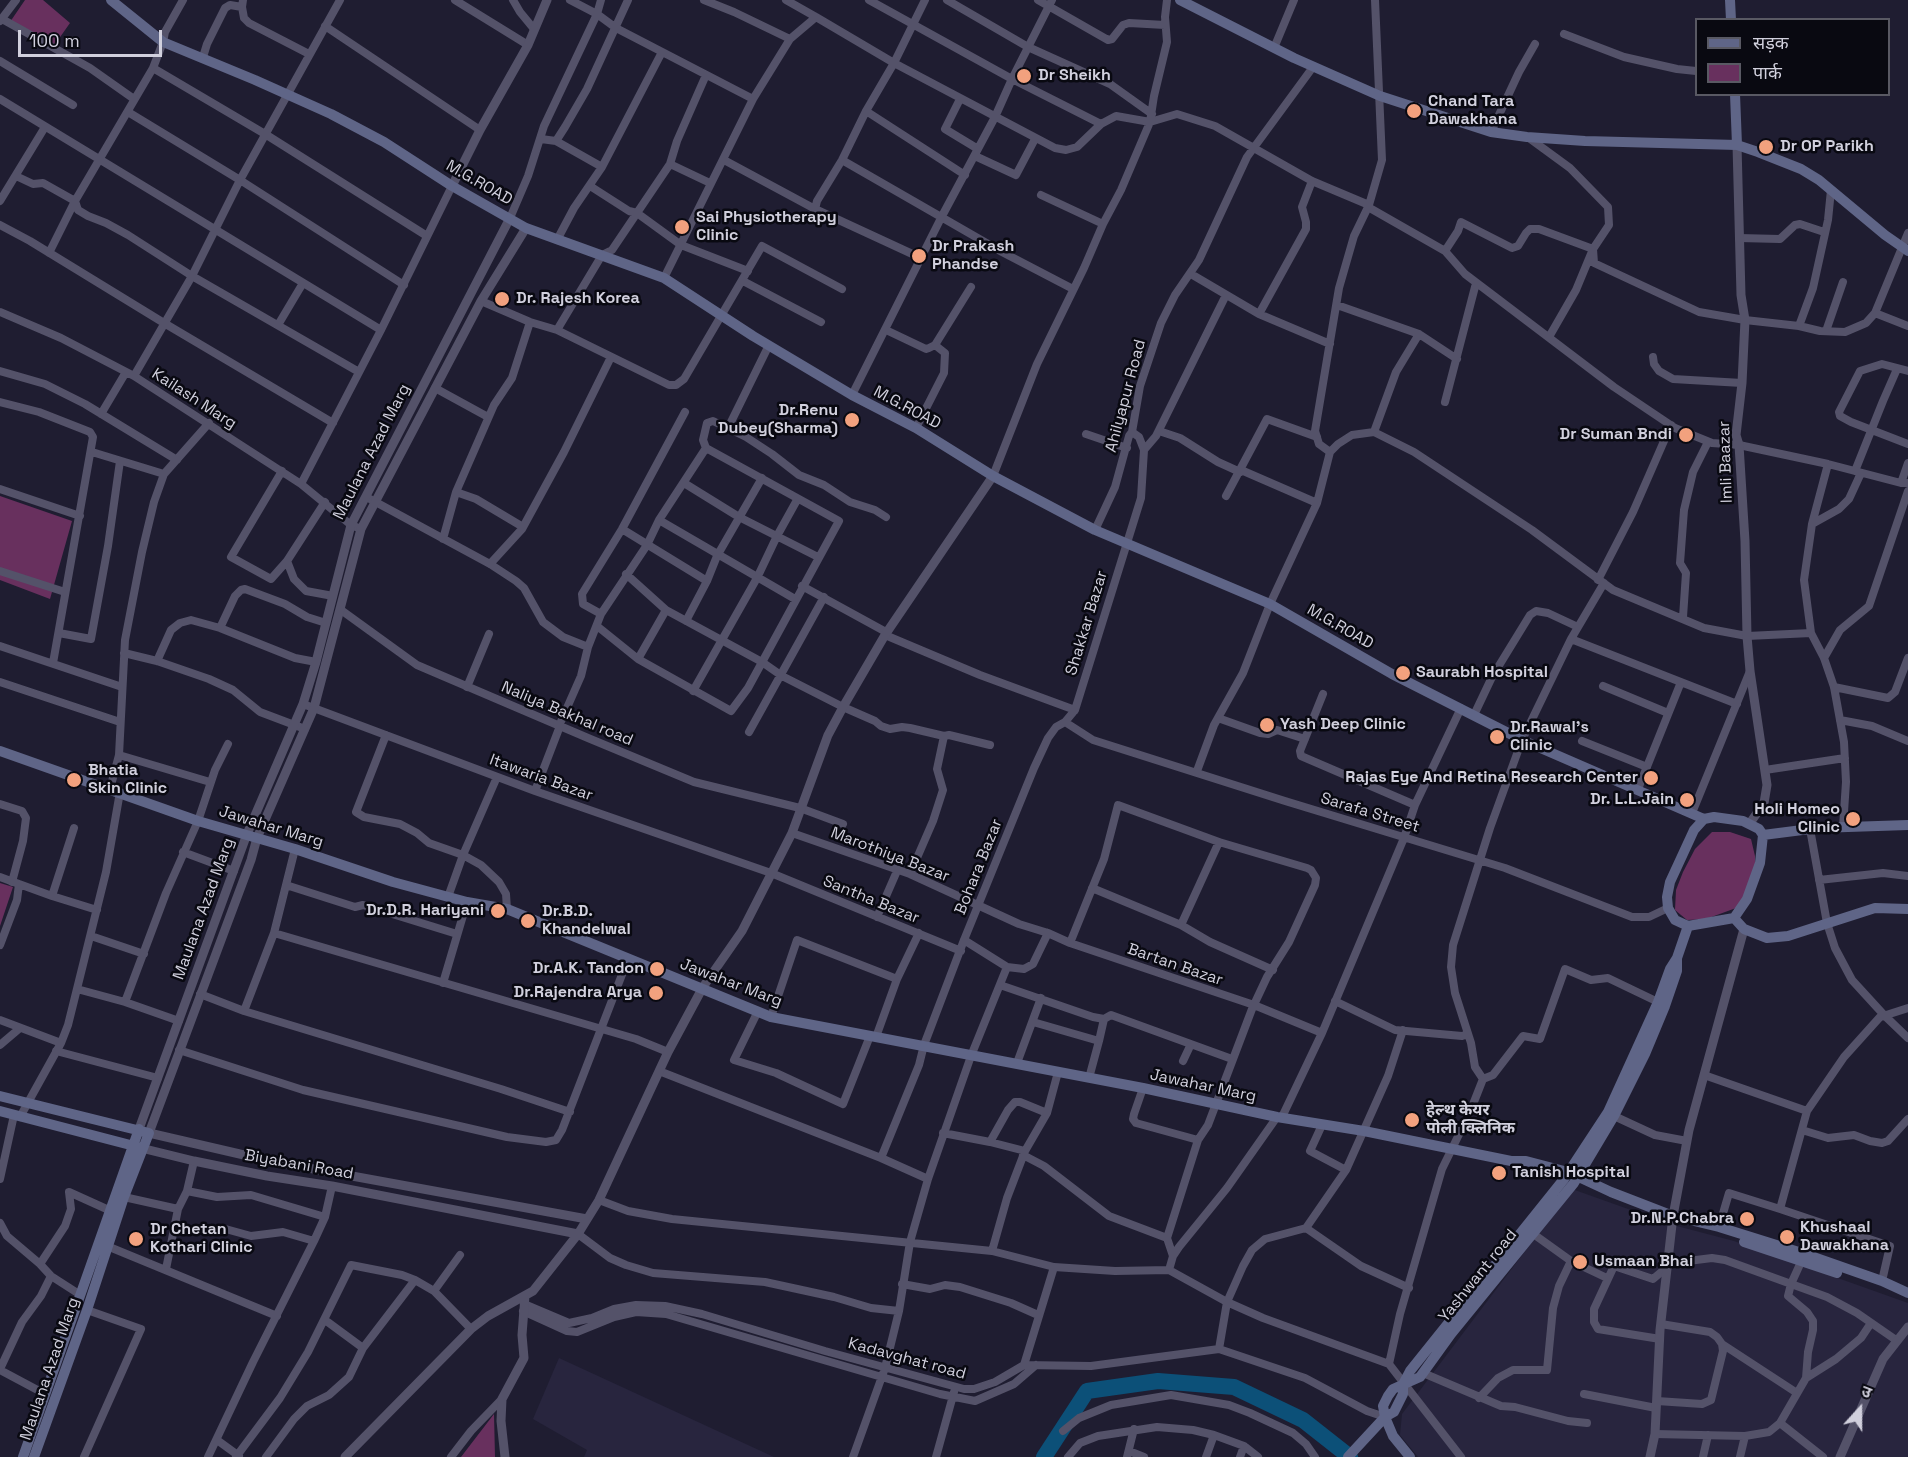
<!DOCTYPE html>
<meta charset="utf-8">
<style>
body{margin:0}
#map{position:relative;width:1908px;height:1457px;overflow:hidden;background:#1f1d31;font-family:"Space Grotesk","Noto Sans Devanagari",sans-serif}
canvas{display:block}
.legend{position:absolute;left:1695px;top:18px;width:195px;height:78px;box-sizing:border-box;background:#090911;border:2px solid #595963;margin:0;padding:8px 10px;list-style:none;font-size:18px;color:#d1d0dd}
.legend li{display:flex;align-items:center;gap:12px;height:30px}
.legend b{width:30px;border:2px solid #595963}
.north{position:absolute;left:1830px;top:1379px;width:60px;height:60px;-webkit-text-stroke:4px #090911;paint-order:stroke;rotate:21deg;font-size:16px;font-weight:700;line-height:24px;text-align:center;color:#d1d0dd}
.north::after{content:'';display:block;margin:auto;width:21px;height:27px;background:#d1d0dd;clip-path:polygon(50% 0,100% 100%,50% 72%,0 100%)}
.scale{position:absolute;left:18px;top:30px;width:144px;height:27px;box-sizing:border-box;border:3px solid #d1d0dd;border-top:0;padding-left:8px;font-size:18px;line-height:21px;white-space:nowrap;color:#d1d0dd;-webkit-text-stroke:4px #090911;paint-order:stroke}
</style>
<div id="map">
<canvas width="1908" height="1457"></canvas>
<ul class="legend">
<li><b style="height:8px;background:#5f6587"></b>सड़क</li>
<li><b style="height:16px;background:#68305e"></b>पार्क</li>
</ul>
<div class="north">उ</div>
<div class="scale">100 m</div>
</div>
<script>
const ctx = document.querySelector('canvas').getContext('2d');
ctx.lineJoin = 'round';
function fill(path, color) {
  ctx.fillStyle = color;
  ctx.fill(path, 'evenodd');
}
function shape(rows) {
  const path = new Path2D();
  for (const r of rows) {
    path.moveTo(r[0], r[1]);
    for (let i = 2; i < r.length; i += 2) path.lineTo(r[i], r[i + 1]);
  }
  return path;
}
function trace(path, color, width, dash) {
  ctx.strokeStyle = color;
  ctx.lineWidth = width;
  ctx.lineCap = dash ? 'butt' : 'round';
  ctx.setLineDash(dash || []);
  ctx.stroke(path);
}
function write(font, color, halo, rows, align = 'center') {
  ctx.font = font + ' "Space Grotesk","Noto Sans Devanagari",sans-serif';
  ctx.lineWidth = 5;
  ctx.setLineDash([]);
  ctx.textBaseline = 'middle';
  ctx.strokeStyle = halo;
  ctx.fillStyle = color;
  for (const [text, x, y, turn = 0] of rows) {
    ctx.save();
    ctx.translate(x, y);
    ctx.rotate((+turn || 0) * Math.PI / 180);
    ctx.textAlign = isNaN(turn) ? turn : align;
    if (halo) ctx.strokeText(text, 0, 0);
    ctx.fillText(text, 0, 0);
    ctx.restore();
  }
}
const built = shape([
 [1572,1189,1673,1225,1734,1241,1908,1303,1908,1457,1418,1457,1400,1435,1402,1414],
 [559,1358,774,1457,584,1457,587,1450,533,1419]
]);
const green = shape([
 [25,0,43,0,70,23,51,50,10,22],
 [0,496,72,521,50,599,0,580],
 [1712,832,1730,832,1751,839,1755,856,1755,870,1747,892,1736,908,1706,919,1687,920,1675,910,1676,890,1683,872,1695,849],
 [0,883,13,887,0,926],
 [494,1414,495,1457,461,1457]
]);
const river = shape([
 [1044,1457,1087,1391,1158,1381,1234,1387,1303,1420,1350,1457]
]);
const minor = shape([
 [243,0,242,7,244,18,249,23,309,54],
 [455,0,528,45],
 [513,0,520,12,534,29],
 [570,0,597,14,616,28,753,99],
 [704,0,734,12,790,39],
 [786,0,816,17],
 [869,0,1012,79,1101,124],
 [947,0,1028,47,1110,84,1152,114],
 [1038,0,1108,40,1112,39,1123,25,1129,23,1165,25],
 [2,19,90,68,134,99],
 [0,21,16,0],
 [325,26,480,130],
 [1564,34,1624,57,1677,69,1696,71],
 [1274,48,1294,0],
 [203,57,207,44,225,8,230,5,242,7],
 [0,61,73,105],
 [153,68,265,134,427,236],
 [0,99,381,330],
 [960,99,945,129,978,149],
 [866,111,965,175],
 [128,112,240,180,404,285],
 [1491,132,1519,72,1535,44],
 [1529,138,1570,168,1608,207,1609,225,1593,249,1576,290,1549,337],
 [541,139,556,141,565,127,587,89,628,0],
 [556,141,602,167],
 [975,156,1016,175,1035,139],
 [724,160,815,209,921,258],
 [842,160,1002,252,1073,289],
 [670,164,710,183],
 [16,176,33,184,43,183,75,201,78,210,88,216,106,223,128,235,192,276,359,372],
 [590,186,629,211,637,213,681,245,748,271],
 [1041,195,1103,224],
 [0,201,45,127],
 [1368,207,1445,251,1465,274,1614,387,1675,428,1712,443,1739,445,1828,464,1901,483,1908,483],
 [815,209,817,201,842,160,866,111,894,63,925,0],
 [510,218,528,176,544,126,597,14,601,0],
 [0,225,30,241,164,323,333,423],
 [1739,238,1780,239,1795,225,1800,224,1824,232],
 [557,240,574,208,602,167,662,52],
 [1445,251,1458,231,1461,222,1512,248,1518,246,1526,233,1530,229,1539,229,1593,249,1594,263,1699,312,1745,320,1799,326,1820,331,1845,332,1866,323,1875,313,1908,233],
 [49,253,75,201,153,68,163,42,165,32,183,0],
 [1191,274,1259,314,1330,344],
 [664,278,753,99,790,39,816,17,894,63,1055,148,1066,150,1077,147,1101,124,1116,116,1150,122,1177,114,1215,126,1312,181,1369,205],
 [743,281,821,322],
 [481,301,530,322,557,330,602,255,612,250,670,164,677,141,706,75],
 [1337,305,1419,334,1457,359],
 [0,312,61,338,134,376,301,484,351,525,361,529],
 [1875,313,1908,326],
 [1259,314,1306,229,1306,222,1302,207,1312,181],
 [278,325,303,283],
 [1799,326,1813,288,1828,220,1831,190],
 [557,330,669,385,676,385,684,379,762,246,842,289],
 [886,330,926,349,929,348,935,345,971,287],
 [1826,331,1843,282],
 [1653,357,1654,364,1659,371,1673,379,1742,383],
 [0,371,45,384,85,404,177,460],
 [1908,371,1882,364,1860,371,1839,412,1840,416,1851,422,1908,444],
 [134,376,192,276,240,180,340,0],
 [435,388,488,417],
 [852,395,941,218,995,117,1012,79,1052,0],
 [0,402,39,412,90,432,93,437,53,663],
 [1445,402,1476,283],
 [101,414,126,372],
 [726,427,729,426,769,345],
 [916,428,944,373,945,353,935,345],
 [1159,431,1180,438,1218,462,1240,472],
 [1374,432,1396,372,1419,334],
 [1086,434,1127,448],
 [1144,450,1156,436,1226,295],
 [92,452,164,474],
 [1330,452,1319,444,1315,431,1339,288,1354,236,1369,205,1382,160,1375,0],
 [1241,470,1317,503],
 [282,471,231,557,271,579,287,561,294,579,306,591,333,596],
 [1855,471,1883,401,1897,369],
 [993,476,1037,364,1084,268,1103,224,1121,190,1150,122,1154,96,1167,42,1165,17,1167,0],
 [684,483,739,517,818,557],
 [1901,483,1908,463],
 [301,484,381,330,452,186],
 [0,489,80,516],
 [456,492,476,499,523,527],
 [1226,496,1267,419,1317,437],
 [370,499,490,564,516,581,524,588,543,622,563,637,588,647],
 [659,520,795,599],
 [1812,524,1828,464],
 [622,529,707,581],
 [1095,530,1115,487,1129,436,1132,432,1140,386,1161,323,1175,295,1199,260,1247,157,1313,67],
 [443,539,456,492,494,405,512,378,530,322],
 [287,561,325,502],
 [490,564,522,529,564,452,611,357],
 [0,571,65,592],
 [626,574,666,610,762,662,782,676,843,707,875,721,881,726,890,729,902,727,910,728,944,736],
 [1598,580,1633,512,1671,425],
 [802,586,886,632],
 [341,610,417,665,588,738,694,782,800,808,843,824],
 [601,614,583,604,582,594,622,529,685,412],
 [1683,617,1686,573,1680,563,1684,510,1693,472,1708,442],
 [686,621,707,581,717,556,762,478],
 [597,626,638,659,731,711,748,688,839,521,706,448],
 [220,628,235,596,241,590,245,589,285,604,307,617,326,623],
 [59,633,91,639,108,546,120,461],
 [885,635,980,675,1075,710],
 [1571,639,1737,704],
 [0,646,122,687],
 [124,653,157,661,209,679,233,690,260,712,305,729],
 [1824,658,1840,630,1869,606,1908,491],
 [638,659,666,610],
 [157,661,171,630,180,623,191,620,220,628,295,658,316,662],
 [0,682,120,722],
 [1603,686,1668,713],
 [467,687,489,634],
 [1834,687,1888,698,1895,692,1908,658],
 [693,691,757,578,777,536,797,500],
 [1323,694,1300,751,1301,756,1415,805],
 [303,704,535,791,771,873,961,951],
 [1474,715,1492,677,1530,615,1536,611,1548,613,1578,627],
 [1218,718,1260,733,1268,734,1277,730,1305,739],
 [1840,720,1872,726,1908,741],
 [1065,722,1093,740,1285,801,1505,868,1632,917,1649,917,1668,908],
 [559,726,581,676,588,647,601,614,647,545,659,520,706,448,703,440,707,423,713,421,746,437,772,454,799,475,824,485,850,502,875,510,886,517],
 [749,732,824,597],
 [386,735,356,812,364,817,400,824,417,833,429,843,463,855,481,865,499,882,506,894,507,909],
 [1582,741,1647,767],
 [119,755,210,782],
 [1765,770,1845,758],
 [1197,771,1214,725,1243,673,1270,604,1317,503,1330,452,1338,444,1352,435,1374,432,1414,452,1532,530,1613,590,1704,628,1747,636,1811,633],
 [110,789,119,755,125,640,142,552,154,502,164,474,209,423],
 [1638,789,1681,682],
 [535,791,560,726],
 [0,804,22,811,26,818,23,841,12,882],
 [1692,813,1750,671],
 [1843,827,1846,782,1844,742,1834,687,1824,658,1811,633,1804,580,1812,524,1839,509,1849,499,1861,473],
 [1810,829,1827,923,1835,948,1852,980,1884,1015,1908,1038],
 [792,833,910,874,1019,924,1048,933,1070,943,1254,1005,1322,1033],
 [183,852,234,871],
 [910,874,933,821,943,790,937,769,944,736,949,735,990,745],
 [0,877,19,884,17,900,0,945],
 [1819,880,1883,873,1908,876],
 [19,884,52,896,74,828],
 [286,885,355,907,363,905,457,934],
 [1092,888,1181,925,1210,942,1273,970],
 [52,896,97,910],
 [448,897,463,855,497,777],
 [877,917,897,871],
 [1181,925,1219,842],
 [274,933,636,1039,668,1052],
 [91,936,144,954],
 [964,940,1007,967,1024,969,1033,964,1048,933],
 [1070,943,1104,859,1118,805,1219,842,1307,868,1311,870,1316,878,1315,885,1289,942,1267,977,1252,1009,1208,1125,1198,1140,1167,1238,1173,1256],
 [443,983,467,902],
 [1000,985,1093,1017,1104,1019,1111,1015,1232,1059],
 [77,989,125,1002,179,1021],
 [200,994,244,1011,501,1089,570,1112],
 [1335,1001,1395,1030,1462,1036,1468,1034],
 [125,1002,166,893,198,821,215,770,228,744],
 [244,1011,274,933,295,849],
 [758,1011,734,1060,776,1073,843,1104,870,1036],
 [771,1017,797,940,897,979],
 [0,1020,61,1043],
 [1033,1022,1099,1041,1104,1019],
 [876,1037,897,979,919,933],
 [0,1045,20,1028],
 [179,1050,303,1090,507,1137,546,1142,556,1140,562,1130,628,959],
 [56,1051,158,1078],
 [1183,1061,1191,1044],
 [1017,1063,1041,998],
 [659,1071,881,1158,928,1179],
 [1704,1075,1807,1111],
 [1089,1078,1099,1041],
 [1483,1079,1475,1067,1471,1043,1455,993,1451,967,1453,945,1490,828,1522,740,1571,639,1604,583],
 [1143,1088,1134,1114,1133,1119,1136,1123,1198,1140],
 [1614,1116,1655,1135,1687,1141],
 [20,1117,61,1043,68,1025,106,872,120,792],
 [1282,1117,1322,1033,1404,838,1415,805,1461,708],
 [1322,1125,1310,1151,1346,1170],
 [1802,1130,1828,1138,1854,1135,1870,1141,1882,1143,1888,1141,1908,1119],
 [943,1133,990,1142],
 [1025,1151,990,1142,1008,1110,1015,1102,1020,1102,1047,1113],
 [1023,1155,1044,1166,1109,1216,1167,1238],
 [881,1158,919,1065,924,1045,964,940,1034,768,1048,738,1056,727,1065,722,1075,710,1141,498,1144,450,1139,437,1132,432],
 [0,1179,14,1115],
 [187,1191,217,1197,251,1195,325,1217],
 [124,1197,178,1209],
 [599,1200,628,1211,672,1219,992,1251,1054,1267,1115,1271,1169,1270,1227,1302,1263,1318,1389,1364,1461,1457],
 [1780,1209,1807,1111,1844,1057,1880,1017,1908,1008],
 [0,1223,7,1236,40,1264,51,1276,79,1294],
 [1719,1227,1729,1193,1780,1209,1890,1246,1882,1281],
 [222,1228,251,1236,283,1232,314,1241],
 [1306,1228,1361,1266,1409,1288],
 [1532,1233,1571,1261,1607,1278],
 [578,1234,610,1258,626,1265,653,1273,765,1282,834,1297,871,1308,899,1311],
 [107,1246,277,1316],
 [992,1251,1007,1198,1025,1151,1047,1113,1058,1072],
 [40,1264,65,1226,71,1209,69,1192,111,1211],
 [166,1269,178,1209,187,1191,194,1161],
 [1169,1270,1173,1256,1179,1247,1227,1188,1277,1117],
 [902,1284,930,1289,945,1285,960,1287,1011,1303,1038,1315],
 [434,1291,460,1255],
 [524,1304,569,1323,592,1318,614,1309,636,1305,665,1306,702,1314,825,1351,964,1389,974,1389,995,1382,1024,1365,1091,1366,1219,1349,1305,1378,1367,1411,1385,1417],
 [523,1311,567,1331,577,1332,614,1317,636,1312,666,1314,940,1394,975,1401,1014,1384,1036,1365],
 [325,1320,363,1348],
 [1660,1339,1598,1329,1594,1322,1594,1309,1614,1266,1653,1279,1672,1263,1712,1258,1725,1260,1827,1297,1857,1313,1896,1340],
 [1722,1344,1797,1393],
 [1219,1349,1227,1302,1243,1266,1252,1250,1265,1239,1306,1228,1346,1170,1388,1076,1403,1030],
 [1389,1364,1400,1314,1442,1169,1470,1112,1483,1079,1493,1075,1523,1036,1540,1039,1565,969,1591,980,1608,978,1658,1002],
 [1024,1365,1054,1267],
 [0,1369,22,1322,41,1296,51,1276],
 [0,1370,45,1394],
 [1423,1373,1501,1406,1515,1407,1568,1421,1587,1423],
 [1806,1378,1836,1359,1861,1338,1871,1323],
 [1584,1394,1656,1408],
 [1479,1398,1498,1378,1513,1370,1547,1370,1553,1308,1559,1286,1571,1261],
 [1657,1401,1702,1404,1711,1400,1723,1351,1722,1344,1717,1337,1710,1332,1661,1324],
 [1780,1423,1823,1457],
 [1063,1431,1079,1418,1111,1405,1171,1395,1229,1405,1250,1413,1293,1433,1306,1444,1315,1457],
 [1655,1434,1745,1436,1769,1432,1780,1423,1806,1378,1808,1352,1813,1330,1813,1321,1807,1312,1788,1296,1791,1284,1801,1262],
 [217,1440,239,1456],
 [1129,1451,1144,1457],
 [84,1457,141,1329,87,1310],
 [208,1457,253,1362,314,1241,325,1217,332,1186],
 [236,1457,280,1398,308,1352,351,1265,402,1275,415,1280,434,1291,471,1329],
 [266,1457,294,1419,307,1406,329,1395,349,1377,363,1348,415,1280],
 [451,1457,471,1431,502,1399],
 [853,1457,885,1368,899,1311,910,1242,928,1179,971,1056,1007,967],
 [936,1457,954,1392],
 [1068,1457,1080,1443,1098,1436,1157,1427,1193,1430,1214,1435,1244,1446,1258,1457],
 [1127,1457,1134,1429],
 [1206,1457,1214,1435],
 [1240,1457,1244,1446],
 [1703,1457,1708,1435],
 [1740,1457,1745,1436]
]);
const tertiary = shape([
 [1737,145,1741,295,1745,320,1742,383,1736,435,1739,445,1745,541,1747,636,1750,671,1767,785,1764,803,1750,823],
 [452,186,480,130,528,45,547,0],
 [526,228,481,301,361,529,314,708,257,838,251,860,149,1133,270,1161,587,1219],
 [139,1129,247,834,303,704,316,662,351,525,510,218],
 [141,1148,194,1161,267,1176,332,1186,578,1234],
 [345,1457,471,1329,488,1316,533,1291,578,1234,599,1200,668,1052,703,987,742,931,792,833,828,735,843,707,885,635,993,476],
 [505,1457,501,1421,502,1399,524,1358,522,1335,525,1296],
 [1650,1457,1655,1434,1660,1330,1673,1216,1689,1130,1744,929],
 [1840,1457,1883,1359,1908,1327]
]);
const secondary = shape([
 [111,0,163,42,255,80,331,114,384,142,452,186,526,228,664,278,753,336,852,395,916,428,993,476,1095,530,1270,604,1392,674,1522,740,1704,819],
 [1180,0,1294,58,1380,96,1491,132,1527,137,1585,141,1737,145,1758,152,1801,169,1819,180,1885,235,1908,251],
 [1730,0,1731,20],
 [1735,94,1737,145],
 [0,751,198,821,295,849,393,882,467,902,507,909,771,1017,1143,1088,1277,1117,1364,1131,1511,1161,1526,1161,1568,1172,1611,1192,1673,1216,1719,1227,1802,1253,1882,1281,1908,1293],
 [1714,817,1743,821,1759,829,1763,835,1760,863,1747,899,1734,918,1688,926,1675,920,1668,908,1667,897,1670,882,1694,830,1704,819,1714,817],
 [1763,835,1818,828,1908,825],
 [1734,918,1744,929,1767,938,1788,936,1875,908,1908,909],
 [0,1096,149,1133,124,1197,87,1310,34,1457],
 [0,1111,138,1147],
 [1744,1242,1837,1273],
 [23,1457,139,1129],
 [1348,1457,1385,1417,1394,1412,1403,1394,1403,1384,1410,1371,1564,1179,1608,1112,1658,1002,1670,969,1677,958,1688,926],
 [1410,1457,1393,1436,1385,1417,1383,1406,1388,1396,1393,1389,1420,1377,1451,1334,1574,1183,1614,1116,1645,1054,1665,1006,1677,971,1677,958]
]);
const markers = [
 [1024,76,8,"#f2a17e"],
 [1414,111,8,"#f2a17e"],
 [1766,147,8,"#f2a17e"],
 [682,227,8,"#f2a17e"],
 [919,256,8,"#f2a17e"],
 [502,299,8,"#f2a17e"],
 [852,420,8,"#f2a17e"],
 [1686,435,8,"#f2a17e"],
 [1403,673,8,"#f2a17e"],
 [1267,725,8,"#f2a17e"],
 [1497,737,8,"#f2a17e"],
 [1651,778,8,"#f2a17e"],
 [74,780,8,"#f2a17e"],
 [1687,800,8,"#f2a17e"],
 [1853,819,8,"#f2a17e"],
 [498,911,8,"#f2a17e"],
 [528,921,8,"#f2a17e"],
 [657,969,8,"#f2a17e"],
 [656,993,8,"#f2a17e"],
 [1412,1120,8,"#f2a17e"],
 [1499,1173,8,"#f2a17e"],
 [1747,1219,8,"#f2a17e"],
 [1787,1237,8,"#f2a17e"],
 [136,1239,8,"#f2a17e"],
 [1580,1262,8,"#f2a17e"]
];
const poiNames = [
 ["Dr Sheikh",1038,76],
 ["Chand Tara",1428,102],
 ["Dawakhana",1428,120],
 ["Dr OP Parikh",1780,147],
 ["Sai Physiotherapy",696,218],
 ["Clinic",696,236],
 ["Dr Prakash",932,247],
 ["Phandse",932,265],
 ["Dr. Rajesh Korea",516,299],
 ["Dr.Renu",838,411,"right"],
 ["Dubey(Sharma)",838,429,"right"],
 ["Dr Suman Bndi",1672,435,"right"],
 ["Saurabh Hospital",1416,673],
 ["Yash Deep Clinic",1280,725],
 ["Dr.Rawal's",1510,728],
 ["Clinic",1510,746],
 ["Bhatia",88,771],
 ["Skin Clinic",88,789],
 ["Rajas Eye And Retina Research Center",1638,778,"right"],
 ["Dr. L.L.Jain",1674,800,"right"],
 ["Holi Homeo",1840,810,"right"],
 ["Clinic",1840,828,"right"],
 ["Dr.D.R. Hariyani",484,911,"right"],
 ["Dr.B.D.",542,912],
 ["Khandelwal",542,930],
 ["Dr.A.K. Tandon",644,969,"right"],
 ["Dr.Rajendra Arya",642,993,"right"],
 ["हेल्थ केयर",1426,1111],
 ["पोली क्लिनिक",1426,1129],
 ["Tanish Hospital",1512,1173],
 ["Dr.N.P.Chabra",1734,1219,"right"],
 ["Khushaal",1800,1228],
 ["Dawakhana",1800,1246],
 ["Dr Chetan",150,1230],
 ["Kothari Clinic",150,1248],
 ["Usmaan Bhai",1594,1262]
];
const streetNames = [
 ["M.G.ROAD",479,183,30],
 ["Ahilyapur Road",1126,396,-75],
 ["Kailash Marg",194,399,33],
 ["M.G.ROAD",907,408,28],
 ["Maulana Azad Marg",372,452,-63],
 ["Imli Baazar",1726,462,-92],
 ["Shakkar Bazar",1087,623,-73],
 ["M.G.ROAD",1340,627,30],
 ["Naliya Bakhal road",567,714,23],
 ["Itawaria Bazar",541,778,20],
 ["Sarafa Street",1370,813,17],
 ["Jawahar Marg",271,827,17],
 ["Marothiya Bazar",890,855,21],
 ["Bohara Bazar",979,867,-68],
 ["Santha Bazar",871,900,22],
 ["Maulana Azad Marg",204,909,-70],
 ["Bartan Bazar",1175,965,19],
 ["Jawahar Marg",731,983,21],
 ["Jawahar Marg",1203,1086,12],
 ["Biyabani Road",299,1165,10],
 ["Yashwant road",1478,1276,-51],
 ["Kadavghat road",907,1359,15],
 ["Maulana Azad Marg",50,1369,-71]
];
fill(built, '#28253e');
fill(green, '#68305e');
trace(river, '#0c5078', 16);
trace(minor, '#545269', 8);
trace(tertiary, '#545269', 9);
trace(secondary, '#5f6587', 10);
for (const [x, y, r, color] of markers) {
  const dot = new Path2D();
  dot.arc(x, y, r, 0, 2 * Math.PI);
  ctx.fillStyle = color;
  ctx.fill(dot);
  trace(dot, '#090911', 2);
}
write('bold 16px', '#d1d0dd', '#090911', poiNames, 'left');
write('16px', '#d1d0dd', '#090911', streetNames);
</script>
